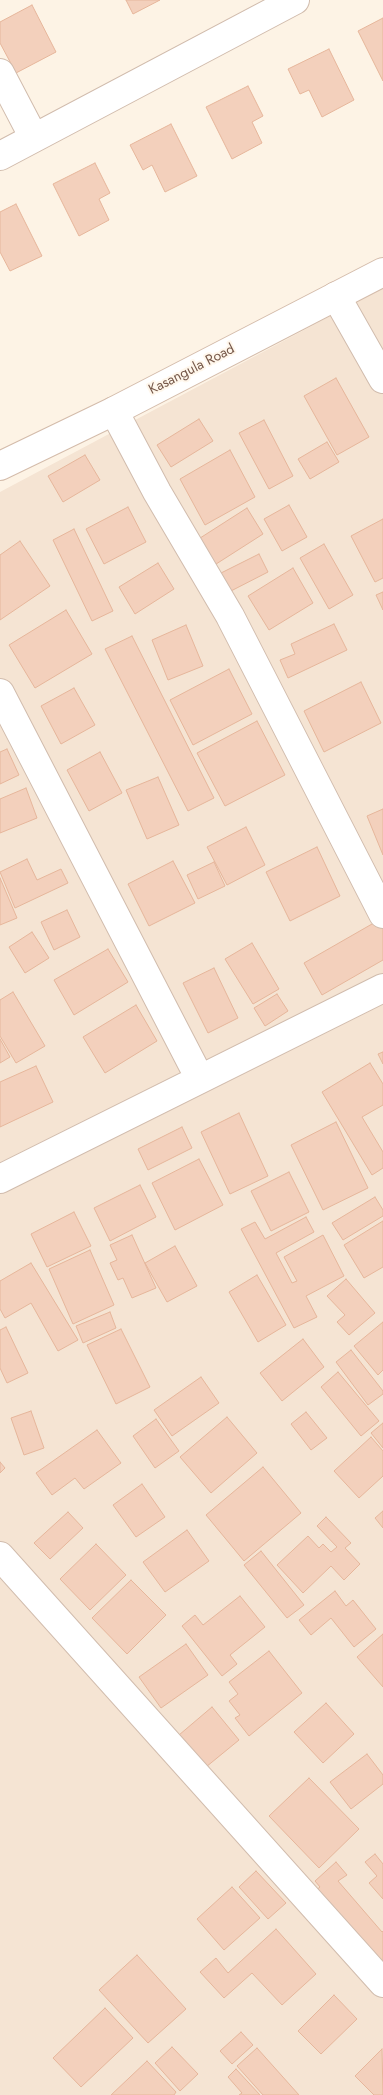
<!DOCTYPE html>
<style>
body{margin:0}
canvas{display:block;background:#fdf3e5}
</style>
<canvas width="383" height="2095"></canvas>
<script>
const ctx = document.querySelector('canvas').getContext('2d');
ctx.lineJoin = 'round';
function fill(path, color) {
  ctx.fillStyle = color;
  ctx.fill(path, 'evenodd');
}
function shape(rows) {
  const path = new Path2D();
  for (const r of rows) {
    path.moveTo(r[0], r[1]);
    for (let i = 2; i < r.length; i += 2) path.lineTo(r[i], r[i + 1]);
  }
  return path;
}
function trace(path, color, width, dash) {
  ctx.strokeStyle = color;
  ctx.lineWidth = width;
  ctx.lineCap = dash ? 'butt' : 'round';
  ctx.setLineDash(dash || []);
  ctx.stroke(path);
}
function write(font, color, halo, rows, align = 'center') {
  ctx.font = font + ' Jost,sans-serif';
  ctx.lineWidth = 4;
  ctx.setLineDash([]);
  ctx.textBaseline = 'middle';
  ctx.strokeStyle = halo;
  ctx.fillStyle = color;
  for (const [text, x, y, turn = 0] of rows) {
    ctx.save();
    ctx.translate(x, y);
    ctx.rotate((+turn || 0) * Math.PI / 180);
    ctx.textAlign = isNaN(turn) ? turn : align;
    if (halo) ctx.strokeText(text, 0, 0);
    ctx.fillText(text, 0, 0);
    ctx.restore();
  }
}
const residential = shape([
 [383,288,383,2095,0,2095,0,492]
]);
const building = shape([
 [126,0,160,0,133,14,126,0],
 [32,5,56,52,16,73,0,43,0,22,32,5],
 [383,18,383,81,358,31,383,18],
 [329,49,354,100,322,117,309,90,300,94,288,69,329,49],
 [248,86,263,116,252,122,262,143,232,159,206,107,248,86],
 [171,124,197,176,165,192,152,165,143,170,130,145,171,124],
 [95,163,110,193,99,199,109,220,79,236,53,184,95,163],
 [16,204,42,256,10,271,0,252,0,212,16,204],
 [336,378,369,437,337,455,304,396,336,378],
 [199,419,213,441,171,467,157,445,199,419],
 [264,420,293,476,269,489,239,433,264,420],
 [327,442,339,462,310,479,298,459,327,442],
 [230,450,255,497,205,525,180,479,230,450],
 [85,455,100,480,63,502,48,476,85,455],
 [289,505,307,537,282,551,264,519,289,505],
 [128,507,146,542,104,564,86,529,128,507],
 [247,508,263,534,213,566,197,540,247,508],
 [383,519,383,578,375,582,351,536,383,519],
 [74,529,113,611,92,621,53,540,74,529],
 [20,541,50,586,0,620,0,555,20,541],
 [324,544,353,595,329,609,300,558,324,544],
 [259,554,268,572,227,593,217,575,259,554],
 [158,563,174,589,135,614,119,587,158,563],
 [293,568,313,603,269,630,248,596,293,568],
 [383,592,383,610,376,595,383,592],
 [66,610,92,654,35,688,9,645,66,610],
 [334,624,347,650,288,678,280,660,295,654,291,644,334,624],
 [186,625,203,666,168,680,152,640,186,625],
 [132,636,214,798,188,811,105,649,132,636],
 [229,669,252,714,193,745,170,700,229,669],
 [361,682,381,723,324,752,304,711,361,682],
 [74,688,95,725,61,744,41,706,74,688],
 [257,721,285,775,225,806,197,753,257,721],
 [7,749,19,775,0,784,0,752,7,749],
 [100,752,122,793,89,811,67,770,100,752],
 [158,777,179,825,147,839,126,790,158,777],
 [26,788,37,818,0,833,0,799,26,788],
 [383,809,383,855,367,816,383,809],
 [246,827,265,865,227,885,207,847,246,827],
 [317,847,340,896,290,921,266,872,317,847],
 [27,859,37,880,61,869,68,883,15,908,0,872,27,859],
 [173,861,195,903,149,926,128,884,173,861],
 [214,862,225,886,198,899,187,875,214,862],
 [0,878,17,918,0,925,0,878],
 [67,910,80,937,54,950,41,922,67,910],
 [379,920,383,926,383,960,322,995,304,963,379,920],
 [32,932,49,958,25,973,9,947,32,932],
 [252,943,279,989,253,1004,225,959,252,943],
 [108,949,128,982,74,1015,54,980,108,949],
 [214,968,238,1018,208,1033,183,983,214,968],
 [13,992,45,1046,16,1063,0,1036,0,1000,13,992],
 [277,994,288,1011,265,1026,254,1008,277,994],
 [136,1005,157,1041,105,1073,83,1037,136,1005],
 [0,1039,10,1057,0,1063,0,1039],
 [383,1052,383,1064,378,1054,383,1052],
 [370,1063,383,1084,383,1105,362,1117,383,1152,383,1168,372,1175,322,1092,370,1063],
 [36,1066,53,1102,0,1127,0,1082,36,1066],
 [239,1113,268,1176,230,1194,201,1132,239,1113],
 [336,1122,368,1188,323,1210,291,1145,336,1122],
 [182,1127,192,1148,148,1170,138,1149,182,1127],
 [199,1159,223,1205,175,1230,152,1183,199,1159],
 [289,1172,309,1212,271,1231,251,1191,289,1172],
 [140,1185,156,1217,110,1241,94,1208,140,1185],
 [375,1197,383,1210,383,1216,343,1240,332,1223,375,1197],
 [74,1212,91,1246,47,1267,31,1234,74,1212],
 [306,1217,314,1232,276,1253,292,1283,297,1281,284,1257,323,1235,344,1276,306,1296,317,1317,294,1328,241,1229,255,1222,265,1239,306,1217],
 [383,1221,383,1267,364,1278,344,1245,383,1221],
 [132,1235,156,1288,132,1298,123,1278,118,1280,110,1263,117,1260,110,1245,132,1235],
 [175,1246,197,1286,167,1302,145,1263,175,1246],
 [90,1250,114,1305,73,1324,49,1269,90,1250],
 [31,1263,78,1340,58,1351,31,1303,5,1318,0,1309,0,1281,31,1263],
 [257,1275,286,1325,258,1342,229,1292,257,1275],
 [346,1279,375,1313,349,1335,337,1322,345,1315,327,1296,346,1279],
 [110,1312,116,1328,83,1343,76,1326,110,1312],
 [383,1322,383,1370,378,1375,354,1346,383,1322],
 [6,1327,28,1373,7,1383,0,1368,0,1330,6,1327],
 [121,1329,150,1387,116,1404,87,1345,121,1329],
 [303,1339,324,1367,282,1401,260,1373,303,1339],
 [351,1350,383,1391,383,1394,368,1405,336,1362,351,1350],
 [338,1372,379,1421,361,1436,321,1387,338,1372],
 [201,1377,219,1403,172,1436,154,1410,201,1377],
 [31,1411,44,1448,24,1455,11,1418,31,1411],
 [306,1412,327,1438,311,1450,291,1424,306,1412],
 [227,1417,257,1453,211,1493,180,1457,227,1417],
 [156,1419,179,1451,155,1468,133,1436,156,1419],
 [383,1423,383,1448,371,1433,383,1423],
 [97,1430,121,1463,84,1489,75,1478,52,1495,36,1473,97,1430],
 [371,1437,383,1451,383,1476,359,1498,334,1471,371,1437],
 [0,1462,5,1468,0,1473,0,1462],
 [263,1467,301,1513,244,1561,206,1515,263,1467],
 [142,1484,165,1517,136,1537,113,1505,142,1484],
 [383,1511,383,1528,375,1518,383,1511],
 [68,1512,83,1528,50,1559,34,1543,68,1512],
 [326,1517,351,1543,345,1548,360,1564,344,1580,331,1566,303,1593,277,1565,308,1536,319,1548,323,1544,331,1552,337,1547,317,1526,326,1517],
 [187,1530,209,1561,165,1592,143,1562,187,1530],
 [96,1544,126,1575,90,1610,60,1579,96,1544],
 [261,1551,304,1605,287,1618,244,1565,261,1551],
 [131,1580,166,1615,127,1654,92,1618,131,1580],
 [335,1591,346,1606,353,1600,376,1629,354,1647,331,1618,311,1635,299,1620,335,1591],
 [240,1596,265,1627,230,1655,237,1664,222,1676,182,1626,195,1615,203,1625,240,1596],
 [383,1634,383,1687,357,1657,383,1634],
 [186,1644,208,1675,161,1708,139,1677,186,1644],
 [269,1651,302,1693,249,1736,235,1718,240,1715,229,1701,238,1694,229,1682,269,1651],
 [326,1703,354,1734,323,1763,294,1732,326,1703],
 [212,1707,239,1740,206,1767,179,1735,212,1707],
 [367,1754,383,1775,383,1784,351,1809,330,1782,367,1754],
 [309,1778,359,1829,319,1868,269,1816,309,1778],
 [375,1854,383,1864,383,1899,369,1883,377,1876,365,1862,375,1854],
 [336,1862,347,1875,338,1881,382,1932,383,1931,383,1965,313,1893,320,1887,315,1881,336,1862],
 [256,1871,286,1903,268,1919,239,1887,256,1871],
 [232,1887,260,1918,224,1950,197,1919,232,1887],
 [276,1929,316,1974,282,2005,252,1973,224,1998,200,1972,216,1958,228,1973,276,1929],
 [137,1955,186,2009,148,2043,99,1990,137,1955],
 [334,1995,357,2019,321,2054,298,2031,334,1995],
 [105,2008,133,2038,81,2087,53,2058,105,2008],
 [241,2032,253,2045,232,2064,220,2051,241,2032],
 [172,2047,198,2074,180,2091,155,2063,172,2047],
 [257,2048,299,2095,263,2095,237,2066,257,2048],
 [382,2049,383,2095,374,2095,355,2076,382,2049],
 [147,2061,176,2092,174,2095,111,2095,147,2061],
 [236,2069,260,2095,239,2095,242,2093,228,2077,236,2069]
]);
const street = shape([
 [0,73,34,138],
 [0,156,295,0],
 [336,296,383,379],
 [114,411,157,492,230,616,383,914],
 [0,693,200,1079],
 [0,1179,383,988],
 [0,1556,383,1983]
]);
const secondary = shape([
 [0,466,114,411,383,272]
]);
const streetNames = [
 ["Kasangula Road",192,370,-27]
];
fill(residential, '#f5e4d3');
fill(building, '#f3d0bc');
trace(building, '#e6b69b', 1);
trace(street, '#d1bcad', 30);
trace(secondary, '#d4bcab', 30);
trace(street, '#fff', 28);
trace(secondary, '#fff', 28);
write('14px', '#765849', '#fff7ec', streetNames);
</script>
